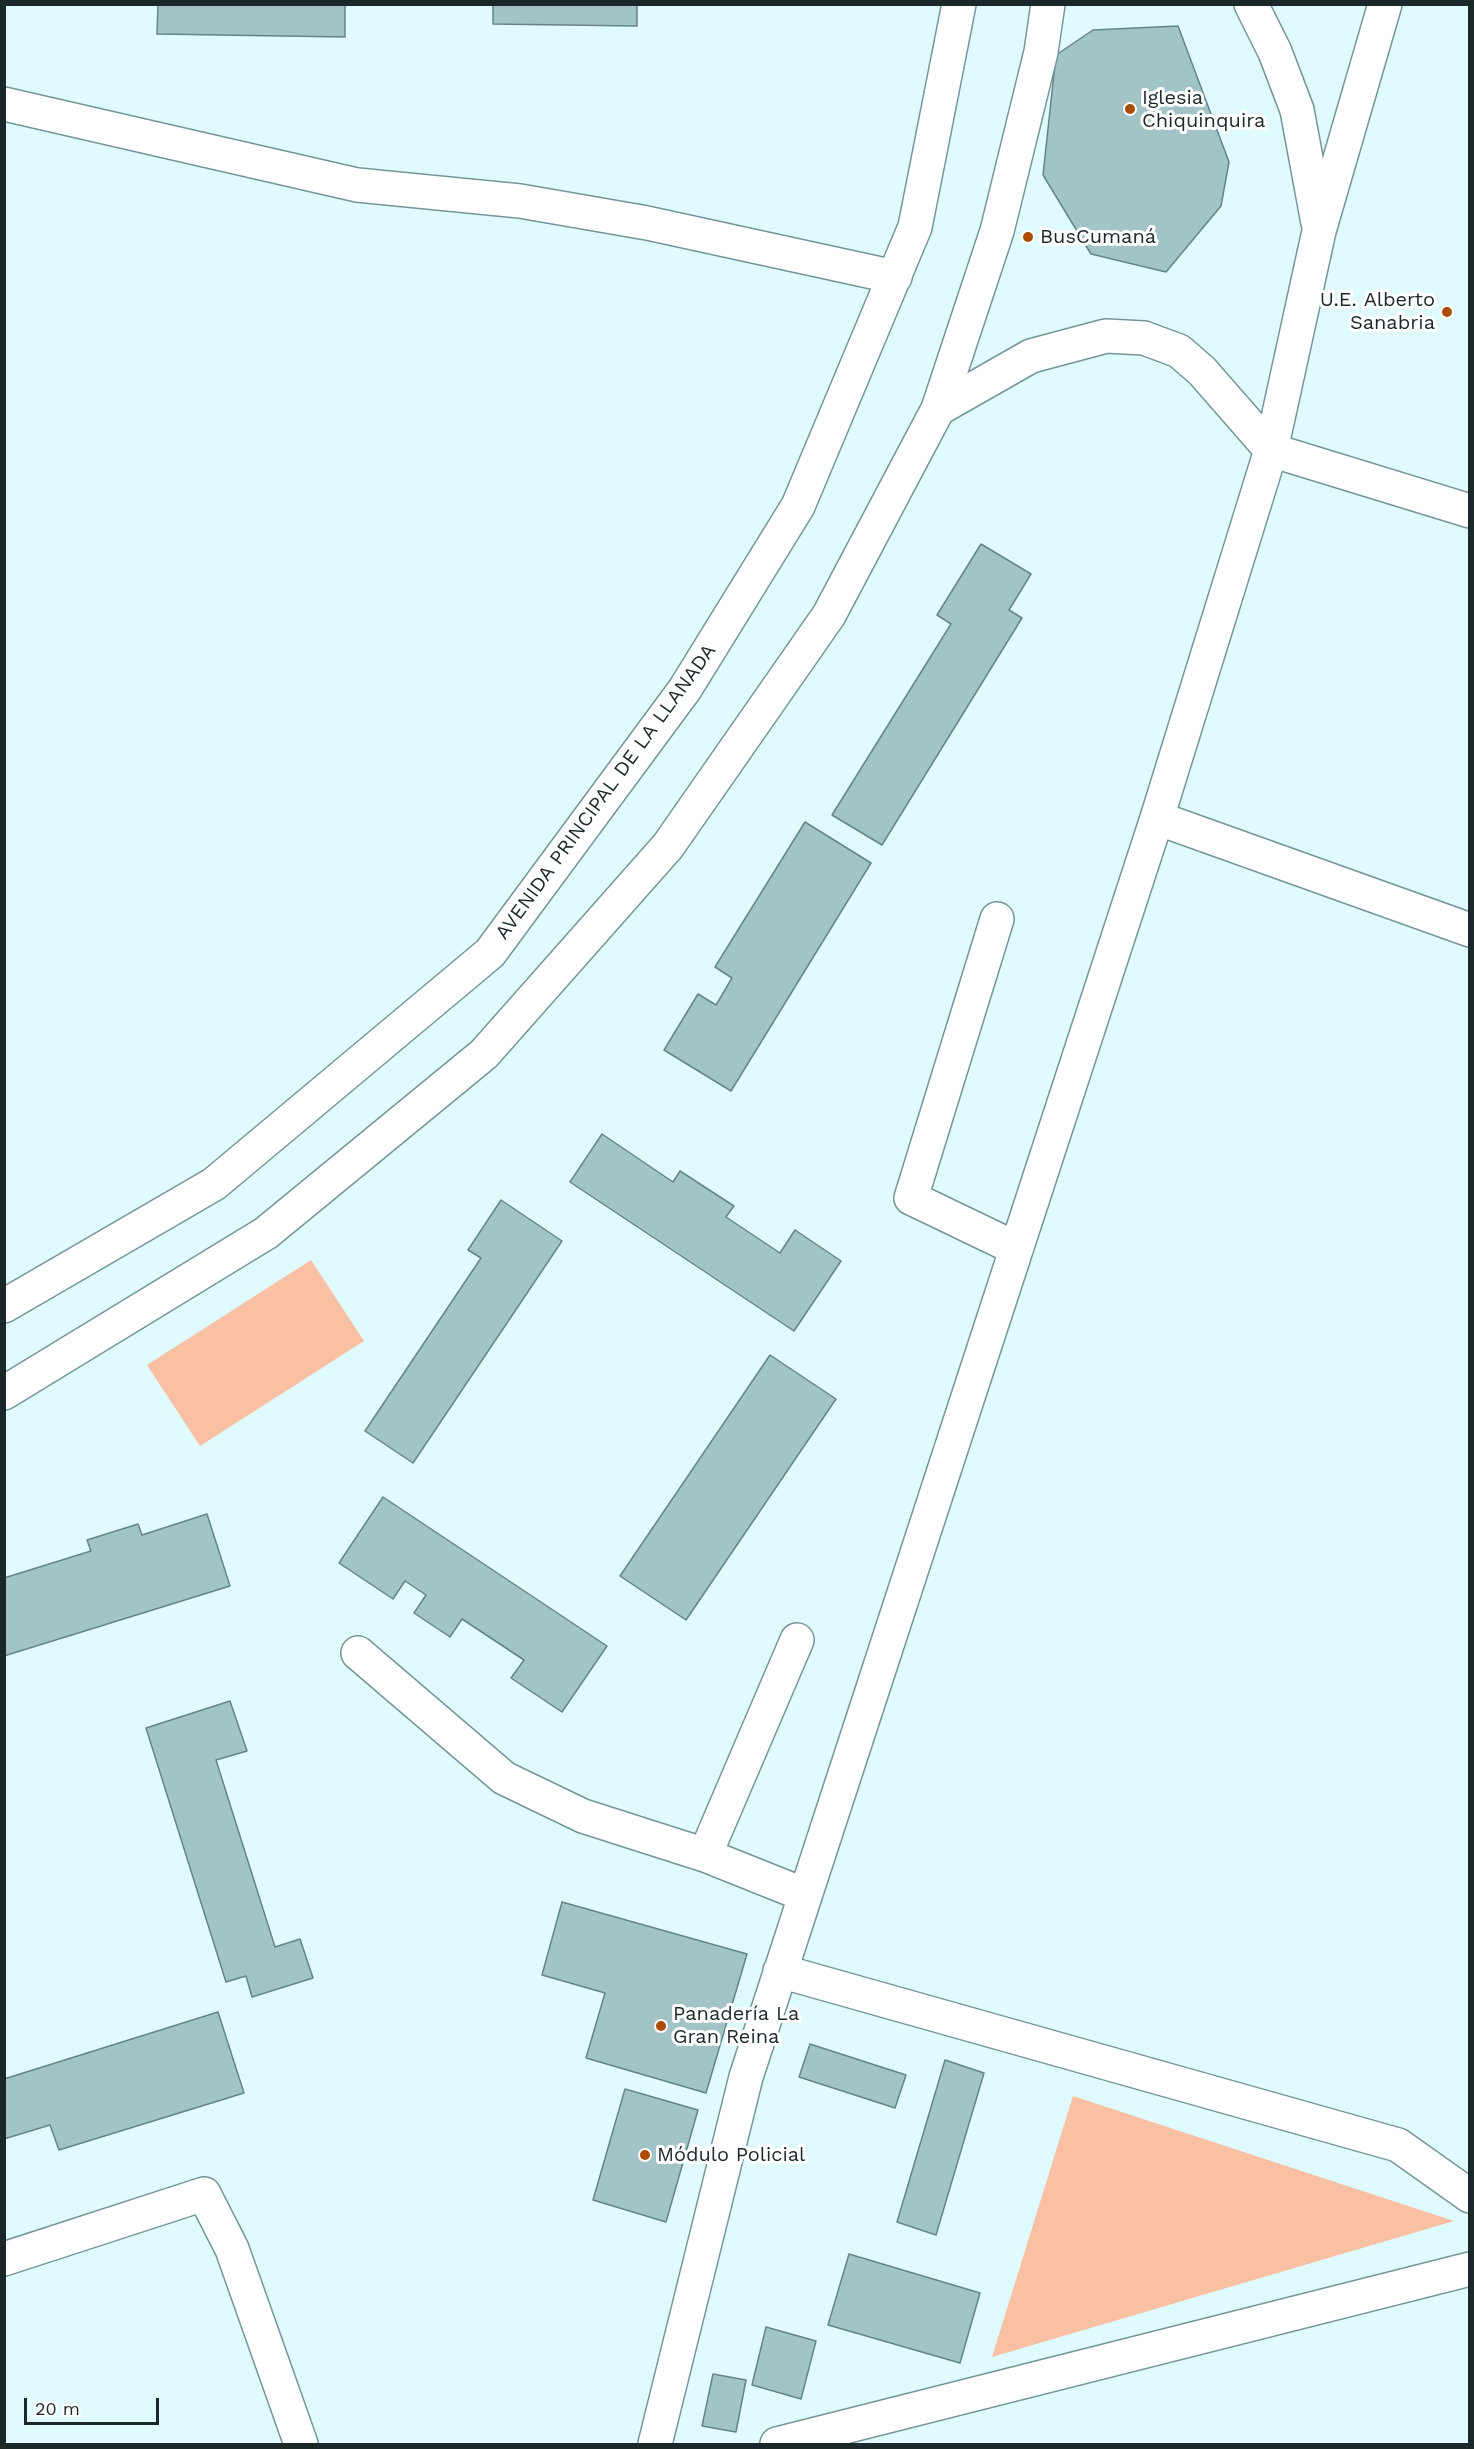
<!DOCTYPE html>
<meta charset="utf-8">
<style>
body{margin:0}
#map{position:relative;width:1474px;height:2449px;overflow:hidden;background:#dffbfd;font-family:"Work Sans",sans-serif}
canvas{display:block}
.frame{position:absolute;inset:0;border:6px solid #1b282a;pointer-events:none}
.scale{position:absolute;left:24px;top:2398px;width:135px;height:27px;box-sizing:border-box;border:3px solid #1b282a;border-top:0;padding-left:8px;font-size:18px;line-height:21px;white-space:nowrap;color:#1b282a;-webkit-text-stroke:4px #fff;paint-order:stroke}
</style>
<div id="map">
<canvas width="1474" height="2449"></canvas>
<div class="frame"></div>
<div class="scale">20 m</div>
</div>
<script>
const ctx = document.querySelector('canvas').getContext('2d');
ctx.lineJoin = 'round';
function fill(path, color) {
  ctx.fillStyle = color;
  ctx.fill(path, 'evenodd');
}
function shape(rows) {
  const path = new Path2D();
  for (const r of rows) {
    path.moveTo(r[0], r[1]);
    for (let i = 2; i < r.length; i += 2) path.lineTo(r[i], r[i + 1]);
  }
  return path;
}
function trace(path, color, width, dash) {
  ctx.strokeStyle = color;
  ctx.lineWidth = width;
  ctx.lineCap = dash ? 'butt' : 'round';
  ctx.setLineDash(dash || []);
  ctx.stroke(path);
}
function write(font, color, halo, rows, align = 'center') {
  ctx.font = font + ' "Work Sans",sans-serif';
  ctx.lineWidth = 6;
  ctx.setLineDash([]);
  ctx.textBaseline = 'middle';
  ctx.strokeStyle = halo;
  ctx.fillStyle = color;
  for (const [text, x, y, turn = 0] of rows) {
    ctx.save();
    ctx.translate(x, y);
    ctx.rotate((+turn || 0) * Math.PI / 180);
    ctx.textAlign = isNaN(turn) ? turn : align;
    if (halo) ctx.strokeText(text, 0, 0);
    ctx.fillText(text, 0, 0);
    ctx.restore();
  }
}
const green = shape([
 [311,1260,364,1341,200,1446,147,1365],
 [1073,2096,1454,2221,992,2357]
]);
const building = shape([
 [158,4,345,4,345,37,157,34,158,4],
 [493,4,637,4,637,26,493,24,493,4],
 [1178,26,1229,162,1221,206,1166,272,1091,254,1043,175,1056,55,1093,30,1178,26],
 [981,544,1031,574,1009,610,1022,618,882,845,832,815,951,624,937,615,981,544],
 [805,822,871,863,731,1091,664,1050,698,994,716,1005,732,978,715,967,805,822],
 [602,1134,673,1182,680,1171,734,1206,726,1217,780,1253,795,1230,841,1261,794,1331,570,1182,602,1134],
 [501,1200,562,1241,413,1463,365,1431,481,1258,468,1250,501,1200],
 [770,1355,836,1399,686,1620,620,1576,770,1355],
 [383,1497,607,1646,562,1712,511,1678,524,1660,462,1619,450,1637,414,1613,426,1595,405,1581,393,1599,339,1563,383,1497],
 [207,1514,230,1586,4,1656,4,1578,91,1551,87,1540,138,1524,142,1535,207,1514],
 [230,1701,247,1751,216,1760,275,1947,300,1939,313,1978,252,1997,246,1976,226,1982,146,1728,230,1701],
 [562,1902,747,1954,706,2093,586,2058,605,1993,542,1975,562,1902],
 [218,2012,244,2093,59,2150,50,2125,4,2139,4,2079,218,2012],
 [810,2044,906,2075,895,2108,799,2077,810,2044],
 [945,2060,984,2073,936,2235,897,2222,945,2060],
 [625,2089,698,2110,666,2222,593,2200,625,2089],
 [849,2254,980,2293,960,2363,828,2325,849,2254],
 [766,2327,816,2341,801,2399,752,2385,766,2327],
 [713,2374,746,2380,736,2432,702,2426,713,2374]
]);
const minor = shape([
 [1251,4,1275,52,1297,110,1318,223],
 [4,104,357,185,520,201,647,223,895,277],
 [938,409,1031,356,1106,336,1144,338,1179,351,1202,371,1271,450,1470,511],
 [1157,818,1470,930],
 [997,919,911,1198,1015,1248],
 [358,1653,504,1778,583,1816,705,1855,805,1895],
 [705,1855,797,1640],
 [780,1971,1398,2145,1470,2196],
 [4,2259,204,2194,232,2249,301,2444],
 [655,2444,746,2077,1157,818,1271,450,1319,231,1385,4],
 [777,2444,1470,2269]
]);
const major = shape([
 [4,1306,214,1184,490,953,685,689,798,506,915,227,959,4],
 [4,1393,266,1233,484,1054,668,846,829,615,938,409,997,231,1041,52,1048,4]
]);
const markers = [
 [1130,109,6,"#ab4c01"],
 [1028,237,6,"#ab4c01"],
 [1447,312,6,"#ab4c01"],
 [661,2026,6,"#ab4c01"],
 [645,2155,6,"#ab4c01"]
];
const poiNames = [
 ["Iglesia",1142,98],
 ["Chiquinquira",1142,121],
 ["BusCumaná",1040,237],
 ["U.E. Alberto",1435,300,"right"],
 ["Sanabria",1435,323,"right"],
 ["Panadería La",673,2014],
 ["Gran Reina",673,2037],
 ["Módulo Policial",657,2155]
];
const streetNames = [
 ["AVENIDA PRINCIPAL DE LA LLANADA",606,792,-54]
];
fill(green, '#f9c0a3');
fill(building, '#a3c4c7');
trace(building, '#658588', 1.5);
trace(minor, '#759699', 36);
trace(major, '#759699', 36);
trace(minor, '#fff', 33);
trace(major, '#fff', 33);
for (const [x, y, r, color] of markers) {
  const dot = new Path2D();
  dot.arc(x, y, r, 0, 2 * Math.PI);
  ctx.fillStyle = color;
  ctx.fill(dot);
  trace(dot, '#fff', 2);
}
write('20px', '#1b282a', '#fff', poiNames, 'left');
write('20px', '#1b282a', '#fff', streetNames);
</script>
